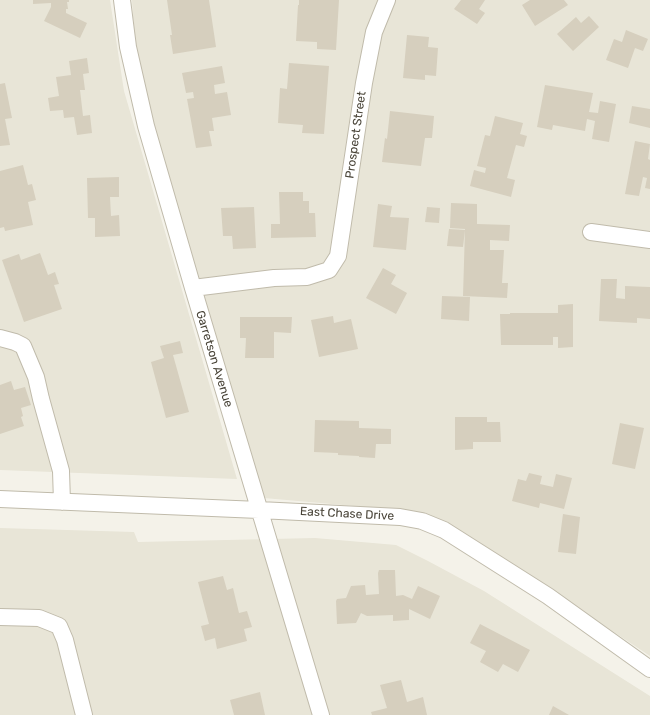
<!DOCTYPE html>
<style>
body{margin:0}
canvas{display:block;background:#f4f2e9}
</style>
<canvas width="650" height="715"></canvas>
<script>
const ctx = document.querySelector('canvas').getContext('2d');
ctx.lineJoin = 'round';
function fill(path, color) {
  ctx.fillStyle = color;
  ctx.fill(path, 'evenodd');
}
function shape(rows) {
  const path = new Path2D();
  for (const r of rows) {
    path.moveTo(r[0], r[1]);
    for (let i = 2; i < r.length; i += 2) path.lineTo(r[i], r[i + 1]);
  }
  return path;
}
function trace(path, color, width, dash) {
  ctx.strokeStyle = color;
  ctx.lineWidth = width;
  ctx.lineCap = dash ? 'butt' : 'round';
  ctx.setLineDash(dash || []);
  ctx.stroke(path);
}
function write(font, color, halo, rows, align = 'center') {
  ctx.font = font + ' Rubik,sans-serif';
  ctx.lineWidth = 4;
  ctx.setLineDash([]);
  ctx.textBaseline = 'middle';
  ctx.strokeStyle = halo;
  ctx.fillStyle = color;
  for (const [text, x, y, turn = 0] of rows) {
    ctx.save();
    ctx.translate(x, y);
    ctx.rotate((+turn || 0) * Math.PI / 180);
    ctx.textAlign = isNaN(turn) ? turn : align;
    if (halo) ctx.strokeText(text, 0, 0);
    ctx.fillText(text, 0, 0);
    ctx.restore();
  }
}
const residential = shape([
 [0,0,110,0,124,91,237,479,0,470],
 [132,0,650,0,650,656,486,547,400,510,264,498,150,120,134,32],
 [0,528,134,532,138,542,315,538,396,545,428,561,484,591,650,696,650,715,0,715]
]);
const building = shape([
 [33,0,69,0,69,2,67,2,68,9,66,9,66,13,87,23,80,38,44,21,51,7,51,3,33,4],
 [167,0,209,0,216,47,173,54,170,35,172,35],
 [299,0,339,0,336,50,317,49,317,42,296,41,298,5,299,5],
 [461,0,485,0,479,9,485,13,477,24,454,9],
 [530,0,564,0,568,5,535,26,522,5],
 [589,16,599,27,573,51,557,34,576,17,581,23],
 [626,30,648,39,643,51,635,48,628,68,606,60,614,39,622,42],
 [407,35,429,37,428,47,438,48,436,76,425,75,425,80,403,78],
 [87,58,89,73,83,74,85,90,80,90,83,116,90,115,92,133,77,135,74,117,64,118,63,110,50,111,48,98,59,96,56,77,71,75,69,61],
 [289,63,329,66,324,134,302,133,303,125,278,123,280,88,287,89],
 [222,66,225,83,214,85,215,94,227,92,231,115,212,118,214,131,209,131,212,146,196,148,187,99,194,98,193,92,186,93,182,73],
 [5,83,12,118,5,119,10,145,0,146,0,84],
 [545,85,593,93,589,112,598,113,600,101,616,104,609,142,592,139,595,121,587,119,585,131,553,125,552,130,537,127],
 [632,106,650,109,650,128,629,123],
 [390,111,434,116,432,138,425,138,421,166,382,162,385,138,387,139],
 [495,116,523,123,520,134,527,136,524,147,516,145,507,178,515,180,511,197,470,186,474,170,485,173,486,168,477,166,485,135,490,136],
 [635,141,650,144,648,159,650,160,650,189,645,188,647,178,643,177,639,196,625,194],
 [23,165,28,185,32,184,36,200,28,202,33,225,5,231,4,227,0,228,0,171],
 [119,177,119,197,110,197,111,216,119,215,120,236,95,237,95,218,88,218,87,178],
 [279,192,303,192,303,201,309,201,309,213,315,213,316,237,271,238,271,224,280,224],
 [451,203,477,204,477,224,510,225,509,241,490,240,490,250,504,250,502,283,508,283,507,298,463,296,465,229,450,228],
 [378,204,392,206,390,217,409,218,406,250,373,247],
 [254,207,256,248,233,249,232,236,223,236,221,208],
 [427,207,440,208,439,223,425,222],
 [449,229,465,230,463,247,447,246],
 [40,253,48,275,55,272,59,284,54,285,62,309,24,322,2,260,19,254,21,260],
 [383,268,396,275,391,284,407,293,396,314,366,298],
 [601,279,617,279,616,298,625,299,625,286,650,287,650,319,637,318,637,323,599,321],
 [442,296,470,297,469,321,441,319],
 [573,304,573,347,558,348,558,337,553,337,553,345,501,345,500,314,510,314,510,313,558,313,558,305],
 [333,316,334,323,351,319,358,349,319,357,311,320],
 [240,317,292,317,291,333,274,332,274,358,245,358,246,338,240,338],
 [180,341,183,353,173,355,189,412,166,418,151,362,164,358,160,346],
 [11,381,14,390,25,387,31,405,21,408,23,416,21,417,24,426,0,434,0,385],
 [455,417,487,417,487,422,500,422,501,442,473,442,473,449,455,450],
 [315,420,359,421,359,428,391,429,391,444,376,444,375,458,359,457,359,456,338,455,338,453,314,452],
 [620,423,644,428,635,469,612,464],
 [529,473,542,476,540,484,553,487,556,474,572,478,564,509,540,503,539,508,512,501,518,479,526,481],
 [563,514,580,517,576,554,558,552],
 [379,570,395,570,396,596,403,595,412,599,418,586,440,596,430,619,409,609,409,620,393,621,393,615,367,616,361,613,356,623,337,624,336,601,337,599,346,598,351,586,365,585,366,595,379,594,378,573],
 [223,576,227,590,233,588,239,613,247,611,252,627,244,629,247,641,217,649,215,638,205,641,201,626,209,624,198,582],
 [480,624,530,650,518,672,503,664,498,672,480,662,486,651,470,643],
 [401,680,407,702,423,697,427,715,372,715,371,712,387,708,380,685],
 [260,692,265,715,234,715,230,700],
 [553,706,569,715,549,715]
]);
const minor = shape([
 [122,0,128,47,146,126,193,288,321,715],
 [591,232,650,240],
 [193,288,274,278,307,277,329,270,338,256,364,83,374,32,387,0],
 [0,338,15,342,23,346,36,377,41,399,61,471,62,502],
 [0,499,259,510,400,517,422,521,444,530,548,596,650,669],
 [0,617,39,618,59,626,65,640,84,715]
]);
const streetNames = [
 ["Prospect Street",356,135,-82],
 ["Garretson Avenue",214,359,73],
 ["East Chase Drive",347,514,3]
];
fill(residential, '#e8e5d7');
fill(building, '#d6cfbe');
trace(minor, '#c0bbab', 18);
trace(minor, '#fff', 16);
write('12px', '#484337', '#fff', streetNames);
</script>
